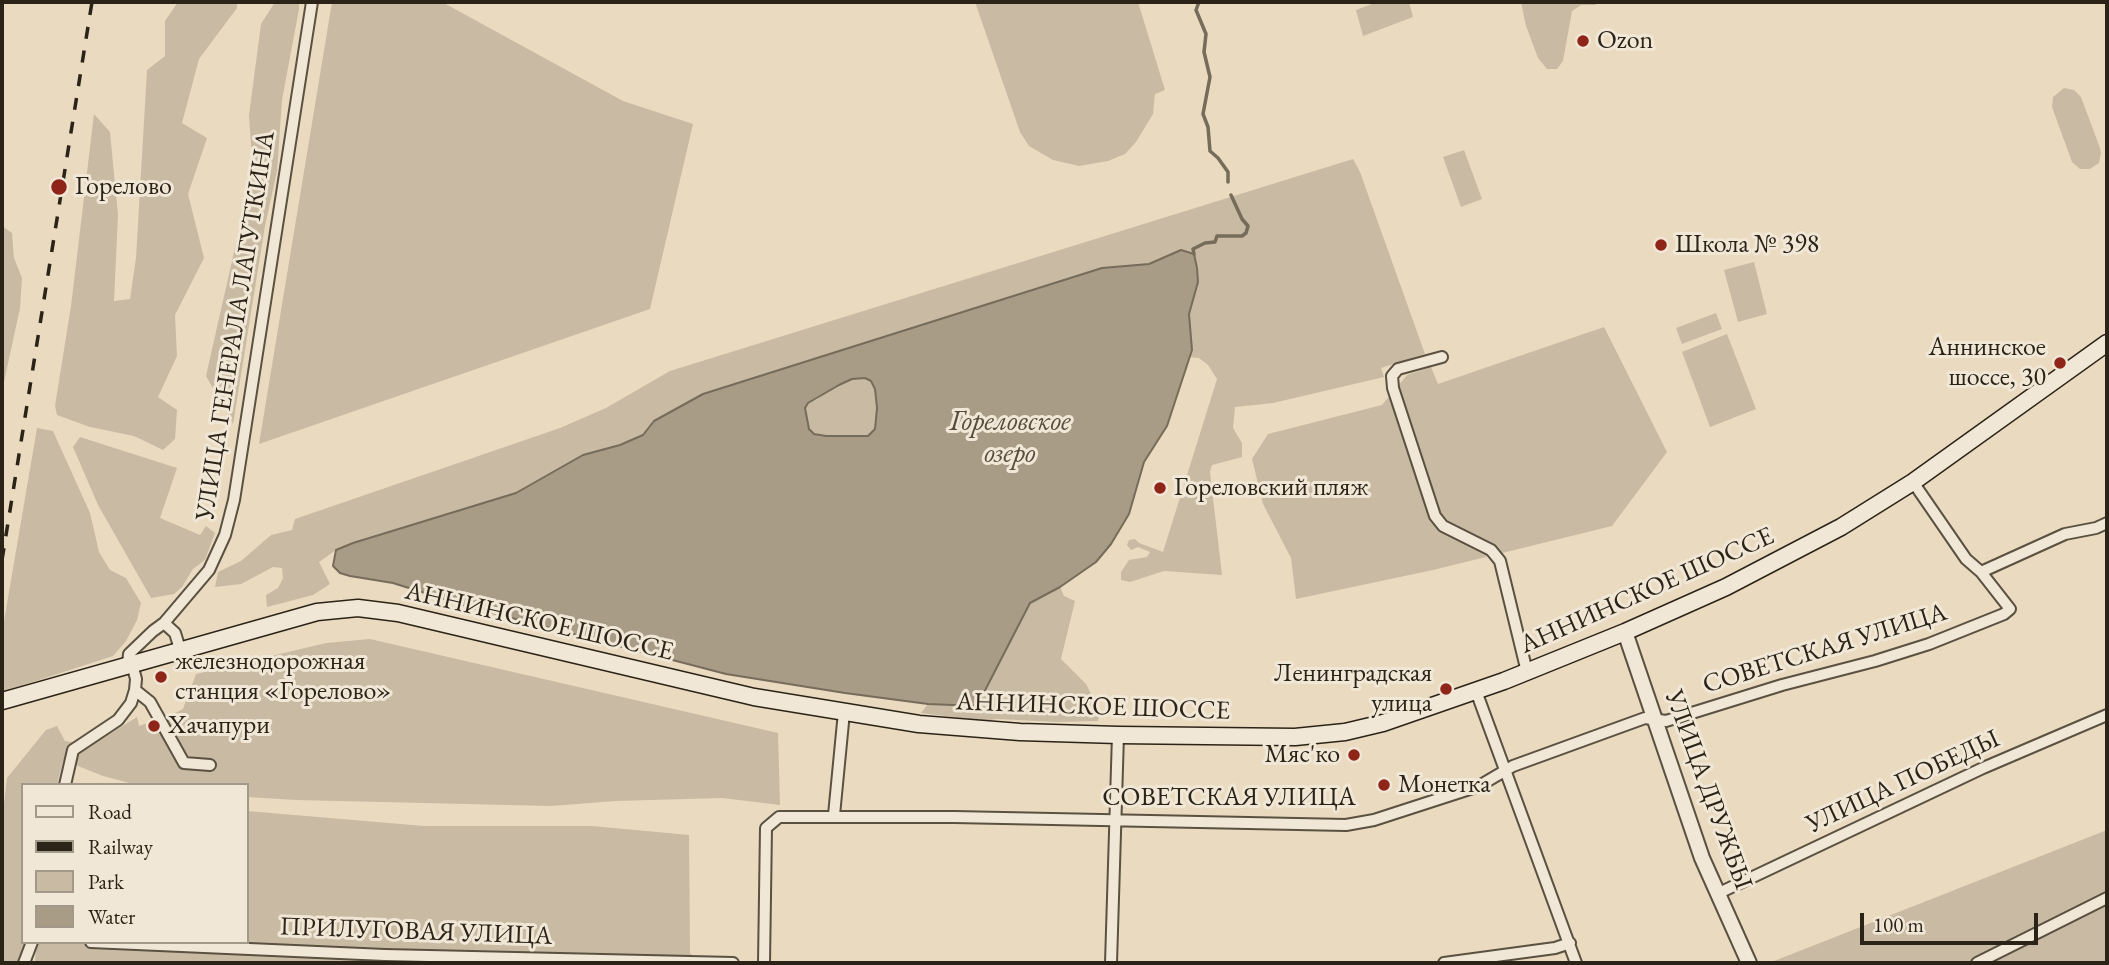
<!DOCTYPE html>
<meta charset="utf-8">
<style>
body{margin:0}
#map{position:relative;width:2109px;height:965px;overflow:hidden;background:#e9dac0;font-family:"EB Garamond",serif}
canvas{display:block}
.frame{position:absolute;inset:0;border:4px solid #2b2317;pointer-events:none}
.legend{position:absolute;left:21px;top:783px;width:228px;height:161px;box-sizing:border-box;background:#f1e7d6;border:2px solid #a2998a;margin:0;padding:9px 12px;list-style:none;font-size:21px;color:#2b2317}
.legend li{display:flex;align-items:center;gap:14px;height:35px}
.legend b{width:35px;border:2px solid #a2998a}
.scale{position:absolute;left:1860px;top:913px;width:178px;height:32px;box-sizing:border-box;border:4px solid #2b2317;border-top:0;padding-left:9px;font-size:21px;line-height:24px;white-space:nowrap;color:#2b2317;-webkit-text-stroke:5px #f1e7d6;paint-order:stroke}
</style>
<div id="map">
<canvas width="2109" height="965"></canvas>
<div class="frame"></div>
<ul class="legend">
<li><b style="height:9px;background:#f1e7d6"></b>Road</li>
<li><b style="height:9px;background:#2b2317"></b>Railway</li>
<li><b style="height:19px;background:#c9bba3"></b>Park</li>
<li><b style="height:19px;background:#a89c87"></b>Water</li>
</ul>
<div class="scale">100 m</div>
</div>
<script>
const ctx = document.querySelector('canvas').getContext('2d');
ctx.lineJoin = 'round';
function fill(path, color) {
  ctx.fillStyle = color;
  ctx.fill(path, 'evenodd');
}
function shape(rows) {
  const path = new Path2D();
  for (const r of rows) {
    path.moveTo(r[0], r[1]);
    for (let i = 2; i < r.length; i += 2) path.lineTo(r[i], r[i + 1]);
  }
  return path;
}
function trace(path, color, width, dash) {
  ctx.strokeStyle = color;
  ctx.lineWidth = width;
  ctx.lineCap = dash ? 'butt' : 'round';
  ctx.setLineDash(dash || []);
  ctx.stroke(path);
}
function write(font, color, halo, rows, align = 'center') {
  ctx.font = font + ' "EB Garamond",serif';
  ctx.lineWidth = 6;
  ctx.setLineDash([]);
  ctx.textBaseline = 'middle';
  ctx.strokeStyle = halo;
  ctx.fillStyle = color;
  for (const [text, x, y, turn = 0] of rows) {
    ctx.save();
    ctx.translate(x, y);
    ctx.rotate((+turn || 0) * Math.PI / 180);
    ctx.textAlign = isNaN(turn) ? turn : align;
    if (halo) ctx.strokeText(text, 0, 0);
    ctx.fillText(text, 0, 0);
    ctx.restore();
  }
}
const green = shape([
 [178,2,237,2,237,8,199,59,182,123,207,138,188,194,204,258,175,315,177,356,158,397,177,410,175,439,163,450,134,436,90,427,57,415,55,406,71,306,94,114,110,132,118,215,114,301,130,299,136,258,147,70,165,56,165,21],
 [275,2,299,2,299,9,282,100,277,171,265,226,233,424,206,376,246,199,252,159,249,115,261,24],
 [332,2,442,2,623,101,693,124,650,309,259,444],
 [975,2,1138,2,1165,90,1155,94,1153,114,1136,142,1125,154,1108,161,1079,166,1053,160,1029,146,1020,132],
 [1377,2,1409,2,1413,17,1363,36,1356,10],
 [1521,2,1598,2,1595,5,1581,5,1572,11,1563,61,1557,69,1547,69,1538,58,1526,26],
 [2064,88,2074,90,2081,97,2100,148,2101,153,2099,163,2090,169,2080,169,2072,162,2052,107,2053,97],
 [1464,150,1482,199,1461,207,1443,157],
 [1353,159,1360,172,1425,354,1381,368,1384,377,1273,403,1235,407,1233,428,1242,443,1242,457,1212,465,1210,472,1222,575,1164,571,1130,582,1121,580,1121,572,1129,560,1147,557,1150,552,1138,547,1131,550,1127,545,1129,540,1135,539,1139,543,1163,552,1217,379,1208,365,1199,358,1189,357,1192,350,1189,314,1198,277,1197,267,1181,250,1149,264,1102,268,767,374,654,421,643,435,620,445,583,455,516,493,353,543,336,550,319,562,330,584,313,595,267,607,266,595,278,588,283,578,282,568,273,567,241,584,215,587,218,572,241,561,271,535,292,530,295,519,560,428,606,408,670,371],
 [2,226,12,233,14,258,22,278,20,308,2,391],
 [1754,262,1767,314,1738,322,1724,270],
 [1716,313,1722,329,1682,344,1676,328],
 [1604,327,1667,452,1612,526,1433,570,1296,599,1291,558,1263,504,1252,459,1268,434,1382,405,1407,375,1431,367,1438,384],
 [1727,334,1756,409,1710,427,1682,352],
 [865,378,871,381,875,389,877,408,875,429,868,436,826,436,814,434,809,429,805,408,808,403,818,399,827,390,852,379],
 [37,428,53,431,90,513,99,552,110,570,126,578,141,603,137,620,126,641,113,656,2,692,2,633],
 [80,437,177,468,160,518,200,535,206,526,215,533,205,560,193,569,182,587,174,594,151,598,98,505,73,447],
 [1060,587,1064,596,1075,601,1061,659,1086,684,1100,711,1098,721,1057,722,997,719,984,721,921,713,928,704,977,706,1030,603],
 [370,639,778,733,780,805,722,798,615,801,551,806,296,800,247,797,247,785,137,785,103,776,63,760,57,785,23,785,23,942,26,944,18,963,2,963,2,822,7,778,46,730,57,726,65,741,92,745,137,717,139,726,173,714,183,709,196,674,326,643],
 [247,811,424,826,592,826,689,835,690,953,699,963,35,963,36,942,247,942],
 [2107,830,2107,963,1769,963]
]);
const water = shape([
 [1181,250,1194,254,1197,268,1198,282,1189,314,1192,350,1167,426,1144,462,1129,514,1111,544,1096,562,1060,587,1030,603,977,706,928,704,845,693,726,674,466,606,393,583,350,576,340,573,333,566,336,550,353,543,516,493,583,455,620,445,643,435,654,421,703,394,1102,268,1149,264,1181,250],
 [865,378,871,381,875,389,877,408,875,429,868,436,826,436,814,434,809,429,805,408,808,403,839,385,852,379,865,378]
]);
const stream = shape([
 [1199,2,1196,10,1206,34,1204,52,1210,77,1203,114,1208,127,1210,151,1218,158,1228,172,1228,182],
 [1194,254,1193,249,1205,243,1215,242,1217,236,1242,236,1246,233,1248,226,1242,219,1231,195]
]);
const minor = shape([
 [1442,357,1398,369,1392,376,1393,388,1435,516,1443,526,1491,550,1500,561,1527,672],
 [1981,572,2065,534,2096,528,2107,523],
 [164,623,175,633,180,649],
 [128,665,129,654,153,631,164,623,209,570,225,535,234,500,312,2],
 [135,690,150,702,184,763,210,765],
 [1476,691,1576,963],
 [65,785,73,750,118,720,131,703,135,690,136,679,132,664],
 [834,815,844,712],
 [1719,893,1983,768,2107,715],
 [91,942,385,955,733,963],
 [24,963,32,942],
 [764,963,766,828,779,817,954,817,1346,825,1374,820,1479,786,1513,766,1645,718,1666,721,1782,685,1875,661,1929,644,2004,614,2010,609,1981,572,1966,559,1913,482],
 [1111,963,1118,735],
 [1444,963,1555,948,1570,943],
 [1977,963,2107,898]
]);
const tertiary = shape([
 [1625,632,1702,858,1749,963]
]);
const secondary = shape([
 [2,701,317,612,358,608,398,613,754,697,919,724,1020,732,1118,735,1295,737,1345,732,1383,723,1504,681,1625,632,1726,587,1841,527,1913,482,2107,343]
]);
const rail = shape([
 [2,560,92,2]
]);
const markers = [
 [1583,41,7,"#8f2418"],
 [59,187,9,"#8f2418"],
 [1661,245,7,"#8f2418"],
 [2060,363,7,"#8f2418"],
 [1160,488,7,"#8f2418"],
 [161,677,7,"#8f2418"],
 [1446,689,7,"#8f2418"],
 [154,726,7,"#8f2418"],
 [1354,755,7,"#8f2418"],
 [1384,785,7,"#8f2418"]
];
const poiNames = [
 ["Ozon",1597,41],
 ["Горелово",75,187],
 ["Школа № 398",1675,245],
 ["Аннинское",2046,348,"right"],
 ["шоссе, 30",2046,378,"right"],
 ["Гореловский пляж",1174,488],
 ["железнодорожная",175,662],
 ["станция «Горелово»",175,692],
 ["Ленинградская",1432,674,"right"],
 ["улица",1432,704,"right"],
 ["Хачапури",168,726],
 ["Мяс'ко",1340,755,"right"],
 ["Монетка",1398,785]
];
const streetNames = [
 ["УЛИЦА ГЕНЕРАЛА ЛАГУТКИНА",236,326,-81],
 ["АННИНСКОЕ ШОССЕ",1647,591,-24],
 ["АННИНСКОЕ ШОССЕ",539,622,13],
 ["СОВЕТСКАЯ УЛИЦА",1825,649,-17],
 ["АННИНСКОЕ ШОССЕ",1093,707,2],
 ["УЛИЦА ПОБЕДЫ",1903,782,-25],
 ["УЛИЦА ДРУЖБЫ",1708,790,70],
 ["СОВЕТСКАЯ УЛИЦА",1229,798],
 ["ПРИЛУГОВАЯ УЛИЦА",416,932,2]
];
const waterNames = [
 ["Гореловское",1010,422],
 ["озеро",1010,454]
];
fill(green, '#c9bba3');
fill(water, '#a89c87');
trace(water, '#766c5a', 2);
trace(stream, '#766c5a', 3.5);
trace(minor, '#5a5141', 14);
trace(tertiary, '#5a5141', 18);
trace(secondary, '#2b2317', 19);
trace(minor, '#f1e7d6', 10);
trace(tertiary, '#f1e7d6', 14);
trace(secondary, '#f1e7d6', 16);
trace(rail, '#2b2317', 3.5, [12, 12]);
for (const [x, y, r, color] of markers) {
  const dot = new Path2D();
  dot.arc(x, y, r, 0, 2 * Math.PI);
  ctx.fillStyle = color;
  ctx.fill(dot);
  trace(dot, '#f1e7d6', 2.5);
}
write('26px', '#2b2317', '#f1e7d6', poiNames, 'left');
write('26px', '#2b2317', '#f1e7d6', streetNames);
write('italic 28px', '#574d3e', '#f1e7d6', waterNames);
</script>
